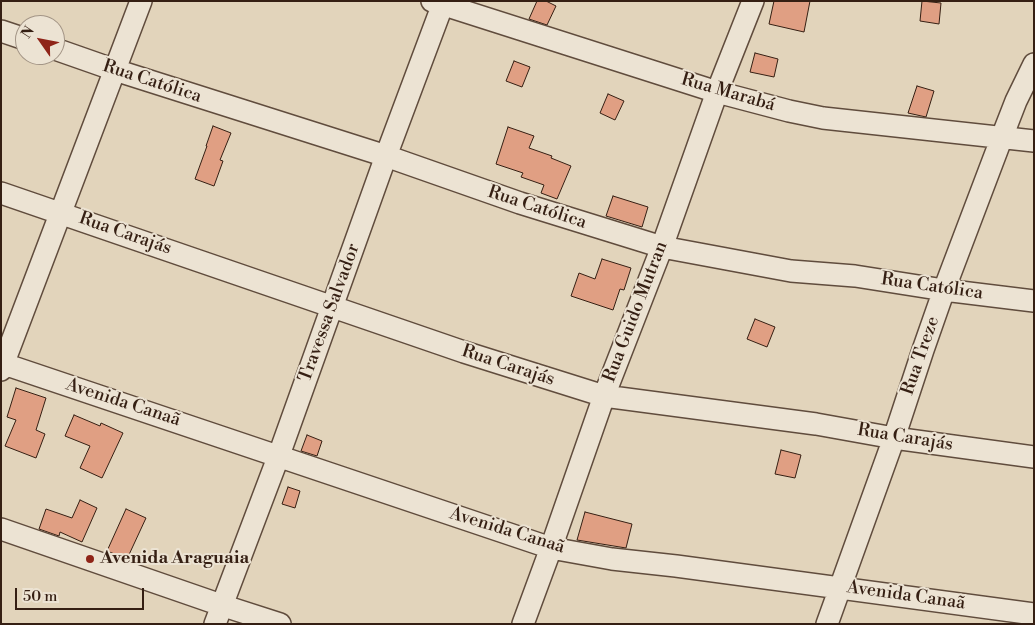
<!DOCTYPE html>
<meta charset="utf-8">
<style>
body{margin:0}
#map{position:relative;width:1035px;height:625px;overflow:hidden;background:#e2d4bb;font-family:"Libre Bodoni",serif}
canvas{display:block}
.frame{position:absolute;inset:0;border:2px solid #351f13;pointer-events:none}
.north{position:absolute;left:15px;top:15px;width:50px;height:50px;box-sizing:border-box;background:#ece3d3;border:1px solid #a39586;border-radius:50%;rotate:303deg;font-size:14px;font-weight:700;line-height:20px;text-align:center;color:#351f13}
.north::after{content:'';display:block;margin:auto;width:18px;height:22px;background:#8f2418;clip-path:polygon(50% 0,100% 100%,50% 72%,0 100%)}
.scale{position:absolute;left:15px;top:588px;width:129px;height:22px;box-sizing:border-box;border:2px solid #351f13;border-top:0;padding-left:6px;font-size:15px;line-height:18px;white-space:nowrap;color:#351f13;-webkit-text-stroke:4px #ece3d3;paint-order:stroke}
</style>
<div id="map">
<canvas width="1035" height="625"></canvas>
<div class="frame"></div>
<div class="north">N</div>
<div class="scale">50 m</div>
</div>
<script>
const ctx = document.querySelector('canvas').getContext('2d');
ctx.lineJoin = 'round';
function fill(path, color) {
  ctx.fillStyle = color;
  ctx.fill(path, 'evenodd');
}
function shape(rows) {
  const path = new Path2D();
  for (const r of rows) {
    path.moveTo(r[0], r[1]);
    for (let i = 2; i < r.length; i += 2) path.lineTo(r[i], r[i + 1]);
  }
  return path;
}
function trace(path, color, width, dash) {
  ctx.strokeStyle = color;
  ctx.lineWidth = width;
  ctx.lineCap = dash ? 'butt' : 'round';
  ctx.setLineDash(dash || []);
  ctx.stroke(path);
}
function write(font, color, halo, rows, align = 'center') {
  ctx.font = font + ' "Libre Bodoni",serif';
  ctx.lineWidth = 4;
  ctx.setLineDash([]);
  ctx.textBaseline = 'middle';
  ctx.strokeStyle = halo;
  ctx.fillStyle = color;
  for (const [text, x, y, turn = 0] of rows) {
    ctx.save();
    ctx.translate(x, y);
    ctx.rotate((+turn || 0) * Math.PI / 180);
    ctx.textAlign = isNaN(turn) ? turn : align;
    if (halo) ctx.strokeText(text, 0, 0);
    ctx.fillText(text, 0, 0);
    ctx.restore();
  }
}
const building = shape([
 [537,1,546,1,556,6,547,25,529,19,537,1],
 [774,1,810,1,804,32,769,24,774,1],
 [922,1,941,3,939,24,920,21,922,1],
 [755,53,778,59,774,77,750,72,755,53],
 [514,61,530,67,522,87,506,81,514,61],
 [917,86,934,91,926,117,908,113,917,86],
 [608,94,624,101,615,120,600,113,608,94],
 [213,126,231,133,220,160,223,161,214,186,195,179,207,146,206,146,213,126],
 [508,127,534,136,529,148,552,156,551,158,571,166,557,199,541,193,544,185,521,177,523,173,496,164,508,127],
 [613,196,648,207,642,227,606,216,613,196],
 [602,259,631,268,624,290,620,289,613,310,571,296,579,273,595,279,602,259],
 [755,319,775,327,767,347,747,339,755,319],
 [16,388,46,398,36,430,45,434,36,458,5,446,16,420,7,417,16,388],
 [74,415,100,426,101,423,123,433,102,478,80,468,90,446,65,436,74,415],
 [307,435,322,441,317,456,301,451,307,435],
 [781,450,801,455,795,478,775,474,781,450],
 [288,487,300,491,295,508,282,504,288,487],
 [80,500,97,508,82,542,60,532,59,536,39,529,46,509,72,518,80,500],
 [126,509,146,518,127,559,107,551,126,509],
 [585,512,632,524,626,548,577,540,585,512]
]);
const minor = shape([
 [432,1,717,92,789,111,823,118,1034,141],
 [1,31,25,39],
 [55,49,115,70,386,156,520,203,662,247,791,271,855,276,944,290,1034,301],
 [1,193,464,352,604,396,816,424,894,438,1034,457],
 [1,363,551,548,612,559,676,566,1034,614],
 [1,370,141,1],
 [1,529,221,605,280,624],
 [215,624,279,455,386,156,444,1],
 [523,624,551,548,604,396,662,247,717,92,753,1],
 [827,624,894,438,923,350,944,290,1002,137,1016,101,1034,64]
]);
const markers = [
 [90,559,5,"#8f2418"]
];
const streetNames = [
 ["Rua Católica",152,82,18],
 ["Rua Marabá",728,93,16],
 ["Rua Católica",537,208,18],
 ["Rua Carajás",125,234,19],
 ["Rua Católica",932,287,8],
 ["Rua Guido Mutran",636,312,-69],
 ["Travessa Salvador",330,313,-70],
 ["Rua Treze",921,356,-71],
 ["Rua Carajás",508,366,18],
 ["Avenida Canaã",123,403,18],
 ["Rua Carajás",905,438,9],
 ["Avenida Canaã",507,531,17],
 ["Avenida Canaã",906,596,8]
];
const poiNames = [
 ["Avenida Araguaia",100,559]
];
fill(building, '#e09f83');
trace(building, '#351f13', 1);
trace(minor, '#604c3d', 24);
trace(minor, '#ece3d3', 21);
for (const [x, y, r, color] of markers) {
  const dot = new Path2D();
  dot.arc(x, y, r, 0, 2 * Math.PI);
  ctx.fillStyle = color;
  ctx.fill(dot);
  trace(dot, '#ece3d3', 2);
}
write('18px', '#351f13', '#ece3d3', streetNames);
write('bold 18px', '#351f13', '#ece3d3', poiNames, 'left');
</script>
